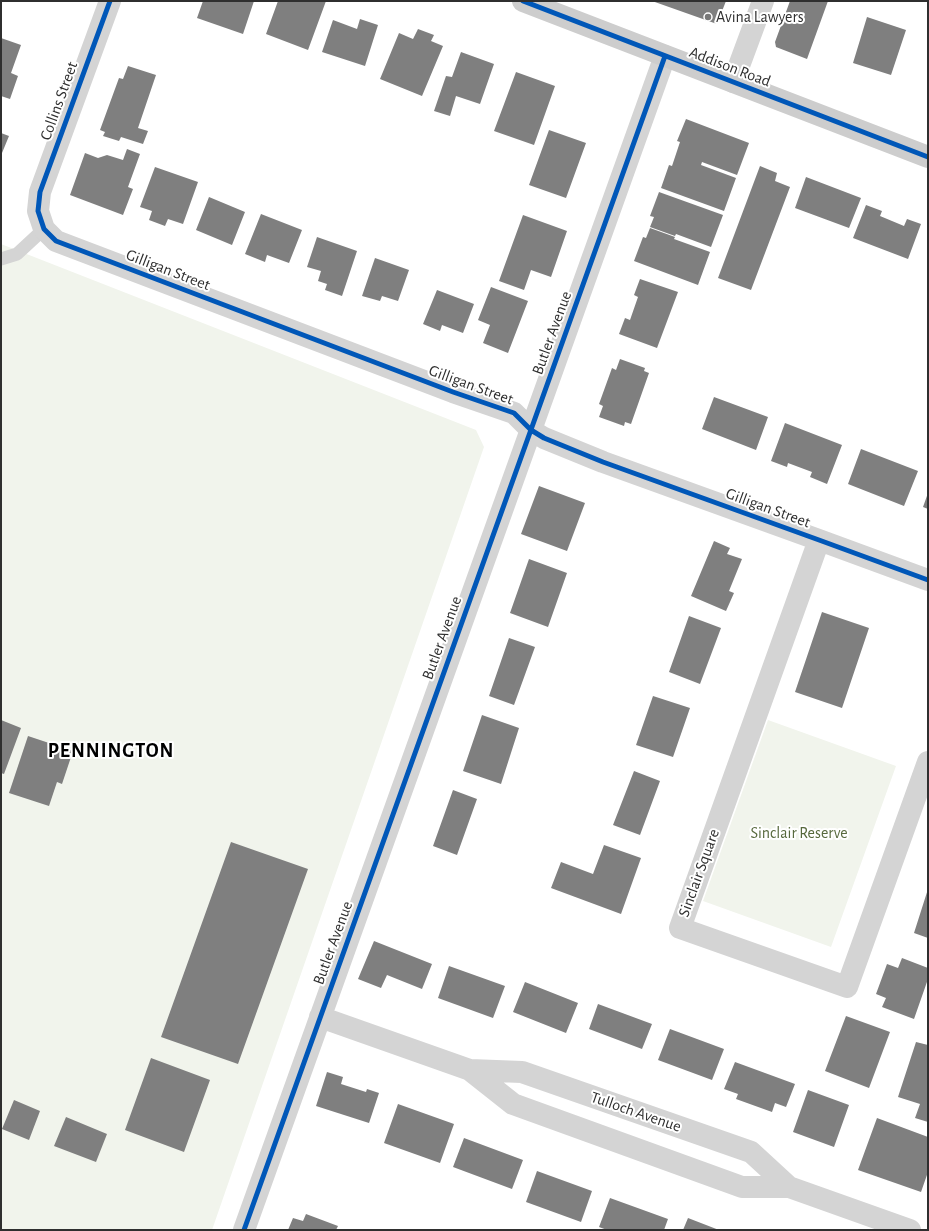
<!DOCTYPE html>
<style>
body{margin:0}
#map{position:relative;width:929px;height:1231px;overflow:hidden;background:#fff;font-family:"Alegreya Sans",sans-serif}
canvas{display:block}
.frame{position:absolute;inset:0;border:2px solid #2f2f2f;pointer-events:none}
</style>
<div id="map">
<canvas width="929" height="1231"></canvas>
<div class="frame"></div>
</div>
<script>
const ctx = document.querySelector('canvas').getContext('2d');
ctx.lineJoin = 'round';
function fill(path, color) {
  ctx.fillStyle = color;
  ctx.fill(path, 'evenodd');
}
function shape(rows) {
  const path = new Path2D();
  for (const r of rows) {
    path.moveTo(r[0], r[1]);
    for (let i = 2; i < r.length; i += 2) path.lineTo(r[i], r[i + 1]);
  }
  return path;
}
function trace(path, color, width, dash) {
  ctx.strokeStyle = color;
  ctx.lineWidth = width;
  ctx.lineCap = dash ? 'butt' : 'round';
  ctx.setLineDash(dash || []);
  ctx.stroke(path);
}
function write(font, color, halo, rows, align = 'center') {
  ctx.font = font + ' "Alegreya Sans",sans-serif';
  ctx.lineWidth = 4;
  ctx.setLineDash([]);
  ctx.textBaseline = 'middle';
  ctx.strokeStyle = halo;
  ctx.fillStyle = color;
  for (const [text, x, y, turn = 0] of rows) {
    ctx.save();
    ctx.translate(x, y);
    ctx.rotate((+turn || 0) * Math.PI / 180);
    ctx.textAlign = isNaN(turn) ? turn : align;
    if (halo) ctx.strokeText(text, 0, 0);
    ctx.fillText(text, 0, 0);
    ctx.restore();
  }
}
const green = shape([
 [1,244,476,430,484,447,212,1230,4,1230,1,1229],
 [768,720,896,766,831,947,703,901]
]);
const building = shape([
 [203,1,254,1,243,34,197,18],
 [278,1,326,1,308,50,266,34],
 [652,1,726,1,717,24],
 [790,1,828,1,807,59,776,47,775,42],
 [867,17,906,30,891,75,853,63],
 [360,19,378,25,365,66,322,52,333,20,357,29],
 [418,29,434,35,431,41,443,46,422,96,380,79,399,33,413,39],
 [1,38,21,45,11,73,18,76,10,99,1,96],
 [461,52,494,64,480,104,456,96,450,116,434,111,446,76,452,77],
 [128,66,156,75,138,128,148,131,143,144,121,137,119,141,103,136,105,132,100,130,119,78,123,79],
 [516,72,555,86,534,145,494,131],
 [686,119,749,143,737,175,702,162,701,165,736,178,724,211,661,188,669,165,672,166,680,142,677,141],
 [549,130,586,143,566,198,529,185],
 [1,133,9,136,2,153,1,152],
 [127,149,140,154,128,187,133,189,123,215,70,195,85,153,98,158,107,155,123,160],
 [760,166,777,173,775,181,790,187,751,290,718,278],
 [155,167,198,182,183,224,168,219,165,226,149,220,152,211,140,207],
 [806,177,861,198,849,228,795,208],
 [659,192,723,215,711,247,676,234,675,236,650,227,654,217,650,216],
 [209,197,245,212,232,245,196,230],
 [866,205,882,211,880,216,904,226,907,219,921,224,908,259,853,238],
 [261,214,302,230,289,263,267,255,265,262,245,254],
 [523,215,567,231,551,277,531,270,524,290,499,281],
 [650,228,675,237,674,239,710,252,698,285,634,261,643,237,646,238],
 [317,237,357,251,342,296,325,290,327,284,318,281,321,271,307,267],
 [375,258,409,270,398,301,382,296,380,301,362,296],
 [640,279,678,292,657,348,619,334,625,318,630,320,638,297,634,295],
 [491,287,528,301,508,353,483,343,490,325,478,320],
 [437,290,474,304,463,333,442,325,440,331,423,324],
 [620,359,645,368,644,371,649,373,631,424,625,422,624,426,599,417,603,406,599,404,612,368,616,370],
 [714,397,768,417,756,450,702,429],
 [785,423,842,445,827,484,810,477,812,472,788,463,787,467,771,461],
 [861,449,918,471,904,506,848,484],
 [539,486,585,503,567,551,521,534],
 [928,493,928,509,923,507],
 [714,541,730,548,727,554,742,559,729,591,734,593,726,611,691,596],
 [529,559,567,573,548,627,510,613],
 [822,612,869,628,842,708,795,692],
 [689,616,721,628,700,684,669,672],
 [509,638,535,647,514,705,489,696],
 [653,696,690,708,673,757,636,745],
 [482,715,519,728,501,784,463,771],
 [1,720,21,728,4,774,1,773],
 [28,736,73,751,62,784,57,782,49,806,9,793],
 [634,771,660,781,640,835,613,825],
 [453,790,477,799,457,855,433,846],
 [231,842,308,869,238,1064,161,1037],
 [604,845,641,858,621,914,551,888,561,862,593,874],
 [928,889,928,938,914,933],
 [374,941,432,964,422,989,387,975,381,988,358,979],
 [902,958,928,968,928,979,914,1019,882,1007,886,998,876,994,887,964,898,968],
 [449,966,505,986,493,1018,438,998],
 [525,982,578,1003,566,1033,513,1012],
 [598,1004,652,1024,642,1049,589,1029],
 [846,1016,890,1032,869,1088,825,1071],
 [670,1029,724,1049,712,1080,658,1060],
 [916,1042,928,1045,928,1122,915,1118,920,1104,898,1097],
 [151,1058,210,1080,184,1152,125,1130],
 [735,1062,795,1084,786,1107,775,1103,772,1112,736,1099,738,1094,724,1089],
 [327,1072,343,1077,341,1084,366,1092,367,1089,379,1093,369,1123,316,1106],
 [808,1090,849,1105,834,1147,793,1132],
 [14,1100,40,1111,29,1140,2,1129],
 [398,1104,454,1124,440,1163,384,1143],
 [66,1117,107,1134,96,1162,54,1146],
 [877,1118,928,1137,928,1172,921,1192,858,1170],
 [464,1138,523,1160,512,1189,453,1167],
 [537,1171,592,1191,581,1222,526,1202],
 [610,1198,668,1219,664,1230,607,1230,599,1227],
 [306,1214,338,1226,336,1230,288,1230,293,1218,303,1221],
 [688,1218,719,1230,683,1230]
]);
const lane = shape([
 [1,259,17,254,44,229]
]);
const street = shape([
 [110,1,40,192,38,211,44,229,56,241,453,392,514,413,531,430,544,438,603,462,819,540,928,580],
 [733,82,763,1],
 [819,540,680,928,847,987,928,762],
 [320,1017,470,1070,522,1072,751,1152,789,1187],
 [470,1070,513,1104,742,1187,789,1187,910,1230],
 [244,1230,665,56]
]);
const secondary = shape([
 [523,1,928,157]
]);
const cycleway = shape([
 [110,1,40,192,38,211,44,229,56,241,453,392,514,413,531,430,544,438,603,462,819,540,928,580],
 [523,1,928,157],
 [244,1230,665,56]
]);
const markers = [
 [708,17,4,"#787878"]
];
const poiNames = [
 ["Avina Lawyers",716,17]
];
const streetNames = [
 ["Addison Road",730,67,21],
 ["Collins Street",59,101,-70],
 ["Gilligan Street",168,270,21],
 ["Butler Avenue",552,333,-70],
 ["Gilligan Street",471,385,20],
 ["Gilligan Street",768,508,20],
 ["Butler Avenue",442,638,-70],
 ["Sinclair Square",699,873,-70],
 ["Butler Avenue",333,943,-70],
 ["Tulloch Avenue",636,1112,19]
];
const parkNames = [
 ["Sinclair Reserve",799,833]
];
const districtNames = [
 ["PENNINGTON",111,751]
];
fill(green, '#f1f4ec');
fill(building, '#7f7f7f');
trace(lane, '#d4d4d4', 13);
trace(street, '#d4d4d4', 22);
trace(secondary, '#cdcdcd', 22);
trace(cycleway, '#0057b8', 5);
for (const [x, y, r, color] of markers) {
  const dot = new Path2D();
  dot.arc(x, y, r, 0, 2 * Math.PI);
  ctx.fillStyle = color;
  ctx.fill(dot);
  trace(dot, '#fff', 1.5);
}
write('16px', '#2f2f2f', '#fff', poiNames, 'left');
write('16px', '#2f2f2f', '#fff', streetNames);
write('16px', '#57693d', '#fff', parkNames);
ctx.letterSpacing = '1px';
write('bold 20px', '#000', '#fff', districtNames);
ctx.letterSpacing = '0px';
</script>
